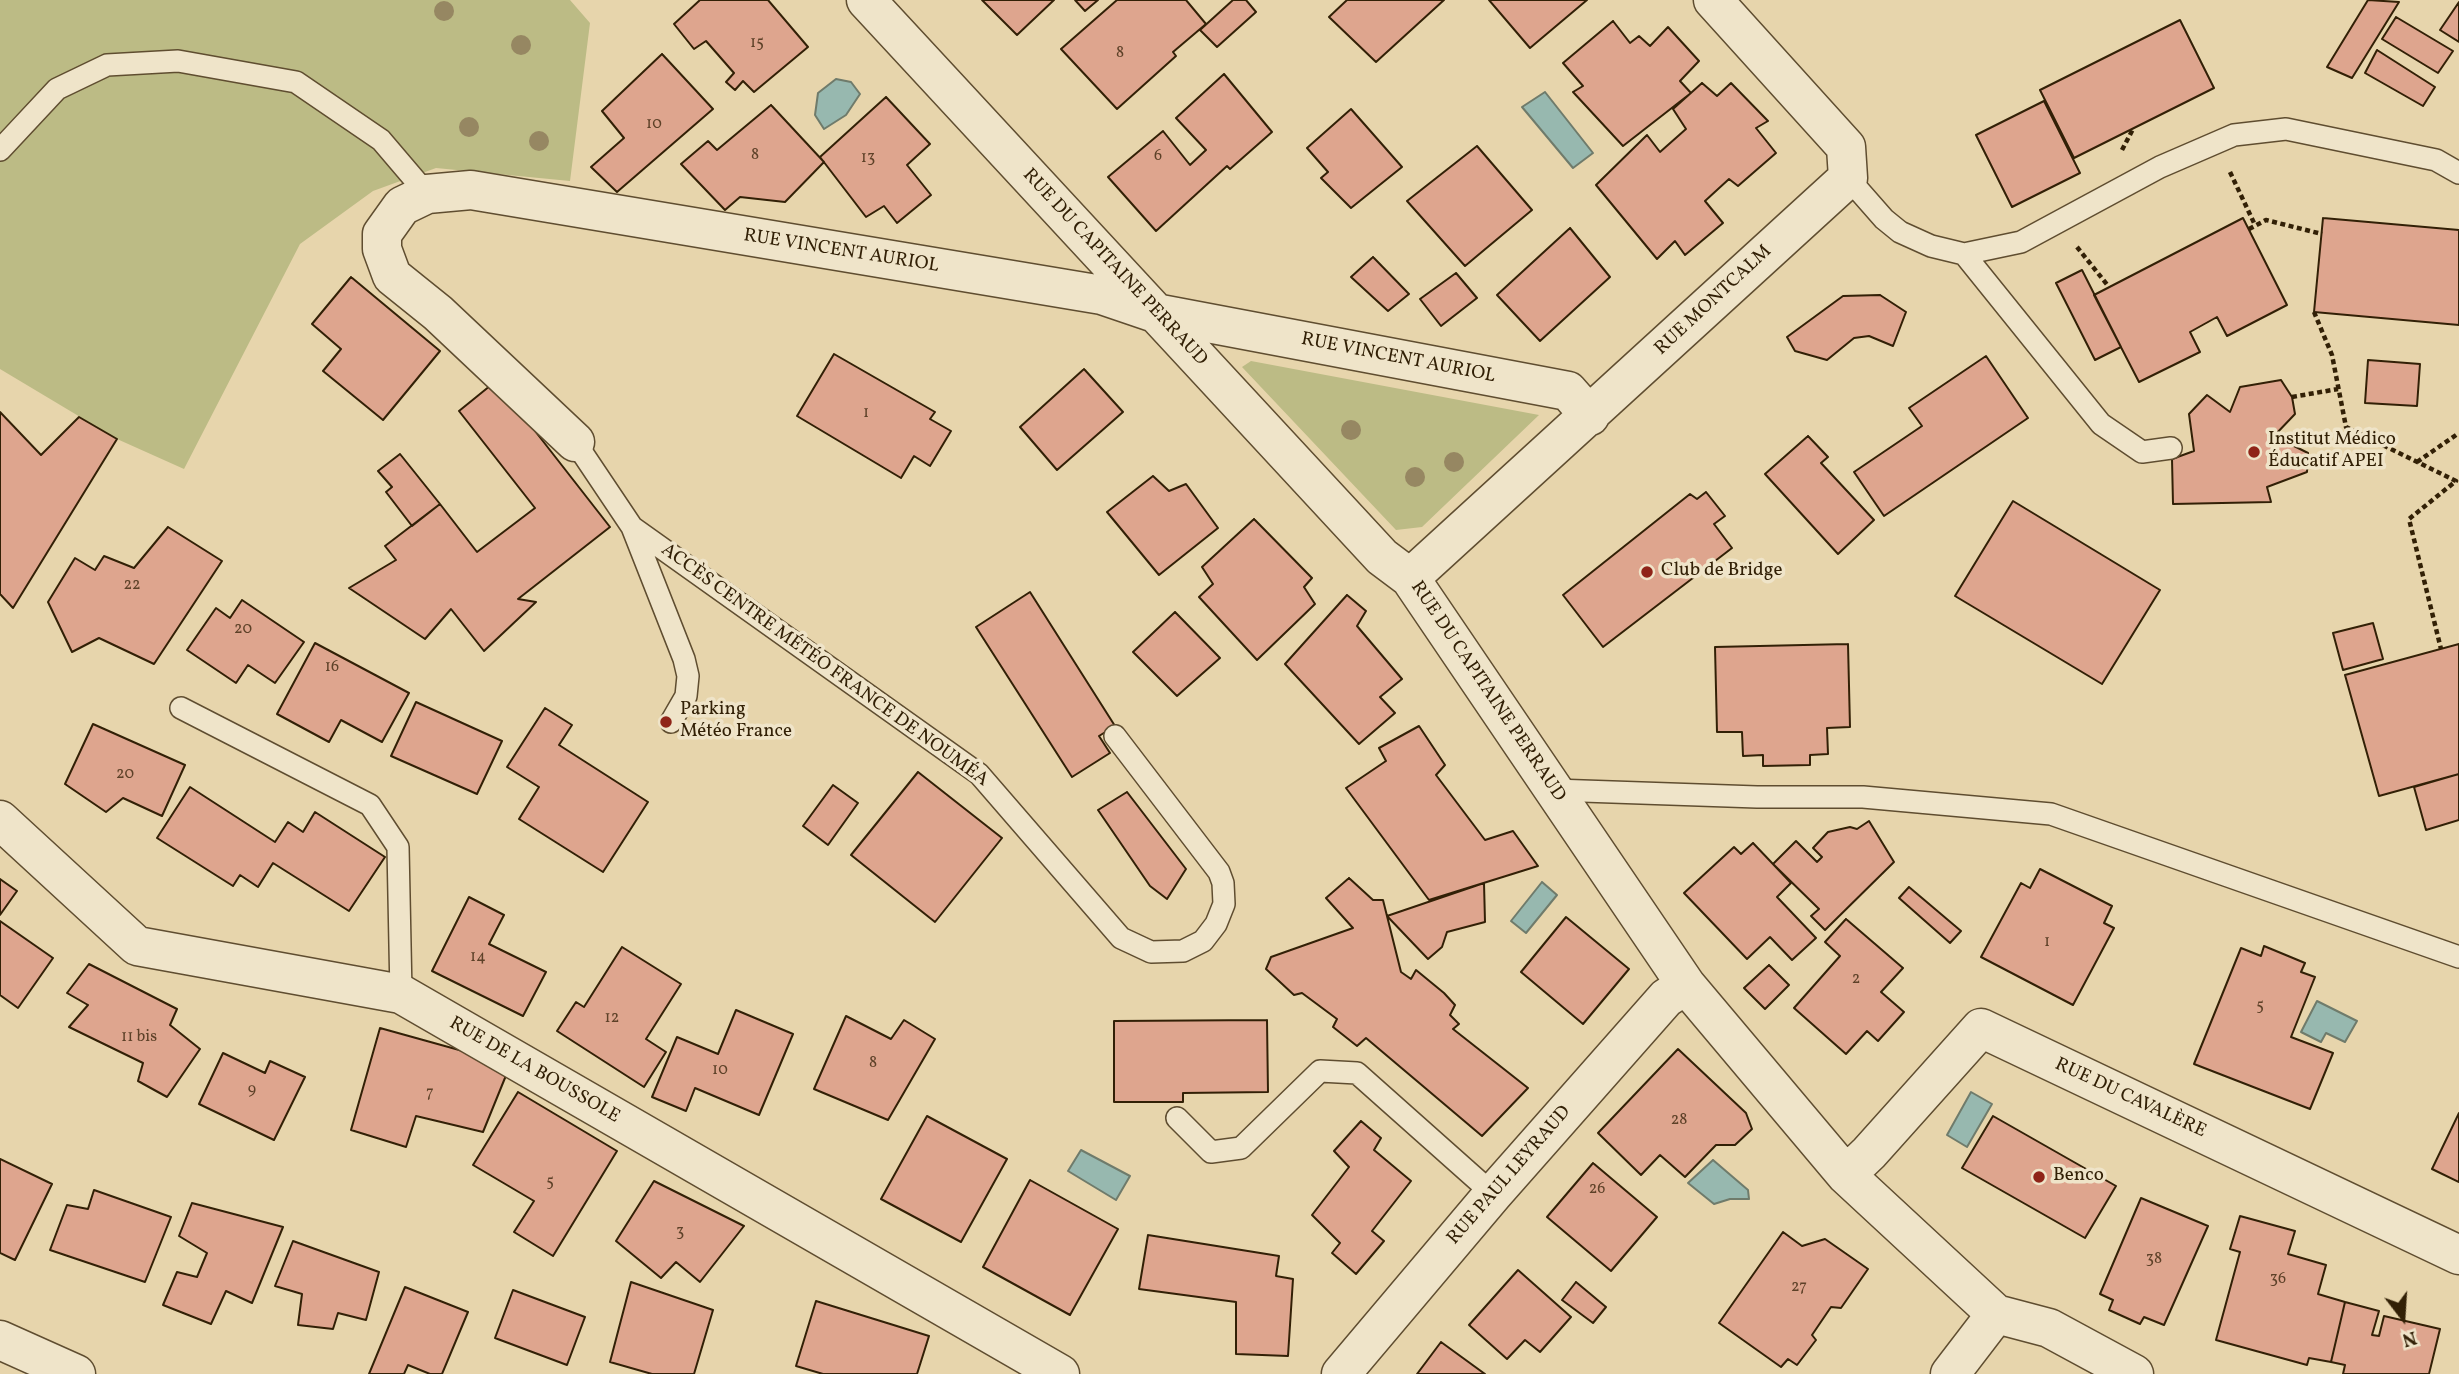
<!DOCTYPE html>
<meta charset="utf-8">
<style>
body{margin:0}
#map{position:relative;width:2459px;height:1374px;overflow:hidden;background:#e7d5ac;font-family:Vollkorn,serif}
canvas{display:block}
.north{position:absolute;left:2368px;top:1283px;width:70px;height:70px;-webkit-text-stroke:5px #efe4c9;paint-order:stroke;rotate:163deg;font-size:19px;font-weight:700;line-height:28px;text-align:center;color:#322006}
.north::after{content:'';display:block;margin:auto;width:24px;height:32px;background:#322006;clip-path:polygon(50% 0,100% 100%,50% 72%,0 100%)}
</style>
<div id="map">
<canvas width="2459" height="1374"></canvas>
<div class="north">N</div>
</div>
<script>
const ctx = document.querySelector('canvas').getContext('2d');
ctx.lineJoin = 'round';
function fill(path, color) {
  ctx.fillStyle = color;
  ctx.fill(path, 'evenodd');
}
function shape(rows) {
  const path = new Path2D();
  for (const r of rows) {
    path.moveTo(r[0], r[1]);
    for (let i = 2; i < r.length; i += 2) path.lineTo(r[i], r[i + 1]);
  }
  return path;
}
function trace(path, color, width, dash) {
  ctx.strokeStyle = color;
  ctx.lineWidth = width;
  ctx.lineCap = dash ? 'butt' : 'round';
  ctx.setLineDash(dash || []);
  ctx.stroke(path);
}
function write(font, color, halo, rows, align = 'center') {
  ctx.font = font + ' Vollkorn,serif';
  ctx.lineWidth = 7;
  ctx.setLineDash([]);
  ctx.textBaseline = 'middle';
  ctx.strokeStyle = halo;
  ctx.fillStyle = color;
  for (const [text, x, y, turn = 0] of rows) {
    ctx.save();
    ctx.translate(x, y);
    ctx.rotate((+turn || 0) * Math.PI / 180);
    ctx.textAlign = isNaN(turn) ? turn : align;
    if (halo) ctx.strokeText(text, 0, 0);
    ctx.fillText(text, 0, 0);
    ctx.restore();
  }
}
const green = shape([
 [0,0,570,0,590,23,570,181,436,168,373,191,300,244,184,469,117,439,0,369],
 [1251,361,1539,415,1422,527,1396,530,1242,367]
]);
const water = shape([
 [836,79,851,82,860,94,846,115,824,129,815,115,818,93,836,79],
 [1545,92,1593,153,1573,168,1522,107,1545,92],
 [1542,882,1557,895,1526,933,1511,921,1542,882],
 [2317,1001,2357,1021,2345,1042,2326,1033,2321,1042,2301,1032,2317,1001],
 [1971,1092,1992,1104,1967,1147,1947,1135,1971,1092],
 [1081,1150,1130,1176,1116,1200,1068,1171,1081,1150],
 [1713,1160,1748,1190,1749,1199,1730,1199,1714,1204,1688,1183,1713,1160]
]);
const building = shape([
 [700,0,768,0,808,47,754,92,743,81,735,90,726,82,734,73,706,41,694,49,674,24,700,0],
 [982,0,1054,0,1017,35,982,0],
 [1075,0,1098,0,1085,11,1075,0],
 [1117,0,1186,0,1206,24,1173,52,1176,56,1117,109,1061,49,1117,0],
 [1233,0,1246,0,1256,12,1217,47,1200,30,1233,0],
 [1347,0,1444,0,1376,62,1329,17,1347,0],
 [1489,0,1587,0,1530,48,1489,0],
 [2368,0,2399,2,2352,78,2327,67,2368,0],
 [2459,2,2459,42,2440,30,2459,2],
 [2396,17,2453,51,2438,73,2382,39,2396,17],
 [2180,20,2214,88,2074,158,2040,90,2180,20],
 [1613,21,1630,43,1639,36,1650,46,1668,27,1699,61,1680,81,1691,93,1623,146,1573,92,1583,86,1563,63,1613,21],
 [2377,50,2435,87,2423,106,2365,73,2377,50],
 [662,54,713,109,617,192,591,167,624,138,602,111,662,54],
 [1224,74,1272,132,1230,169,1227,166,1156,231,1108,177,1163,131,1190,165,1206,150,1176,118,1224,74],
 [1702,83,1717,96,1731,83,1768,121,1756,128,1776,153,1738,186,1729,179,1705,201,1723,223,1685,255,1675,241,1657,259,1596,185,1647,135,1660,152,1686,129,1673,109,1702,83],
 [886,97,930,144,907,165,931,195,897,223,884,206,866,217,820,157,886,97],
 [2044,101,2080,173,2012,207,1976,135,2044,101],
 [771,105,824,162,785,202,740,197,725,210,681,164,708,141,717,150,771,105],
 [1351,109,1402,167,1351,208,1321,178,1328,172,1307,148,1351,109],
 [1477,146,1532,210,1465,266,1407,201,1477,146],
 [2243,218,2287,305,2227,336,2217,317,2190,332,2200,352,2139,382,2094,295,2243,218],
 [2323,218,2459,230,2459,325,2314,312,2323,218],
 [1570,228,1610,277,1540,341,1497,295,1570,228],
 [1373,257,1409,294,1388,311,1351,277,1373,257],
 [2082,270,2121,347,2095,360,2056,283,2082,270],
 [1456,273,1477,298,1441,326,1420,299,1456,273],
 [351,277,440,351,383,420,323,371,341,349,312,324,351,277],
 [1880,295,1906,312,1893,346,1869,336,1854,338,1827,360,1795,351,1787,337,1843,296,1880,295],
 [834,354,935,412,930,419,951,431,930,466,914,456,901,478,797,416,834,354],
 [1986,356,2028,418,1884,516,1854,472,1922,426,1909,408,1986,356],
 [2368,360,2420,364,2417,406,2365,403,2368,360],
 [1084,369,1123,412,1057,470,1020,427,1084,369],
 [2281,380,2292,397,2295,414,2274,436,2308,453,2307,472,2267,487,2271,502,2173,504,2172,459,2194,451,2189,414,2207,395,2230,412,2240,387,2281,380],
 [496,381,610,527,518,599,536,602,484,651,451,609,425,639,349,588,396,560,385,546,440,504,477,552,535,508,459,411,496,381],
 [0,412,41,455,79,417,117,439,13,608,0,594,0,412],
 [1808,436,1828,457,1821,463,1874,520,1838,554,1765,474,1808,436],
 [400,454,440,504,412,526,386,492,392,487,378,471,400,454],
 [1153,476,1169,491,1186,484,1218,528,1159,575,1107,512,1153,476],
 [1706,492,1725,516,1714,524,1732,548,1603,647,1563,595,1690,494,1697,499,1706,492],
 [2013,501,2160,590,2102,684,1955,596,2013,501],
 [1254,519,1312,578,1304,587,1315,604,1257,660,1199,597,1213,584,1202,567,1254,519],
 [168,527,222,561,154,664,99,638,72,652,48,602,75,558,95,570,104,556,134,568,168,527],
 [1030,592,1115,726,1099,736,1110,753,1072,777,976,627,1030,592],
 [1347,595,1366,611,1357,626,1402,679,1380,697,1395,713,1359,744,1285,664,1347,595],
 [242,600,304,642,275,683,248,665,236,683,187,650,216,608,230,618,242,600],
 [1175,612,1220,658,1177,696,1133,652,1175,612],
 [2373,623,2383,659,2343,670,2333,633,2373,623],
 [315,643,409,693,382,742,341,720,329,742,277,714,315,643],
 [1848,644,1850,727,1827,728,1828,754,1810,755,1810,765,1763,766,1763,755,1743,756,1742,732,1717,732,1715,647,1848,644],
 [2459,644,2459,774,2379,796,2345,675,2459,644],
 [416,702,502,741,477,794,391,756,416,702],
 [545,708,572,725,559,745,648,802,603,872,519,819,539,787,507,767,545,708],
 [93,724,185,765,162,816,123,798,106,812,65,784,93,724],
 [1419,726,1445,765,1436,775,1485,840,1513,831,1538,866,1429,900,1346,788,1386,761,1379,748,1419,726],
 [918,772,1002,838,935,922,851,855,918,772],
 [2459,774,2459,820,2426,830,2414,787,2459,774],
 [833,785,858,803,828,845,803,826,833,785],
 [190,787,275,842,288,822,303,832,315,812,385,857,349,911,273,863,258,887,240,875,233,886,157,838,190,787],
 [1127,792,1186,869,1167,899,1150,886,1098,810,1127,792],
 [1869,821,1894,862,1825,930,1811,916,1819,909,1773,864,1796,841,1817,862,1822,857,1813,848,1828,832,1850,827,1857,829,1869,821],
 [1753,843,1791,883,1777,897,1816,938,1792,960,1770,937,1747,959,1684,893,1734,847,1741,854,1753,843],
 [2040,869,2112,906,2104,923,2114,928,2073,1005,1981,957,2021,883,2030,888,2040,869],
 [1349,878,1373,900,1383,900,1401,972,1411,979,1416,970,1444,993,1455,1005,1450,1015,1459,1024,1453,1029,1528,1088,1482,1136,1366,1038,1357,1046,1333,1027,1337,1019,1302,993,1294,995,1266,969,1271,957,1353,928,1326,898,1349,878],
 [0,879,17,891,0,915,0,879],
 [1484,883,1485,922,1447,932,1442,947,1428,959,1387,916,1484,883],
 [1909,887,1961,931,1950,943,1899,898,1909,887],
 [469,897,504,915,489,944,546,972,523,1016,432,971,469,897],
 [1566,917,1629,969,1583,1024,1521,972,1566,917],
 [1846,919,1903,968,1881,992,1904,1012,1878,1041,1867,1031,1846,1054,1794,1008,1840,956,1825,942,1846,919],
 [0,921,53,958,18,1008,0,995,0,921],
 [2264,946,2305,963,2301,972,2315,977,2291,1037,2333,1053,2310,1109,2194,1064,2241,948,2261,956,2264,946],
 [622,947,681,984,646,1039,666,1052,644,1087,557,1031,576,1002,584,1007,622,947],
 [89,964,177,1009,170,1025,200,1049,167,1097,138,1081,143,1063,69,1027,88,1005,67,993,89,964],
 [1769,965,1789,985,1765,1009,1744,988,1769,965],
 [736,1010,793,1034,759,1115,695,1088,686,1111,652,1097,677,1037,718,1054,736,1010],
 [846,1016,891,1039,904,1020,935,1039,888,1120,814,1089,846,1016],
 [1267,1020,1268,1092,1183,1093,1183,1102,1114,1102,1114,1021,1267,1020],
 [380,1028,470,1053,507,1073,483,1132,416,1116,406,1147,351,1130,380,1028],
 [1678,1049,1746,1113,1752,1129,1735,1145,1716,1145,1685,1177,1660,1155,1641,1175,1598,1133,1678,1049],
 [223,1053,265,1073,270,1061,305,1077,274,1140,199,1104,223,1053],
 [518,1092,617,1151,553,1256,514,1232,534,1201,473,1165,518,1092],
 [2459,1113,2459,1182,2432,1169,2459,1113],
 [927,1116,1007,1159,961,1242,881,1199,927,1116],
 [1993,1116,2116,1186,2085,1238,1962,1168,1993,1116],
 [1361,1121,1381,1138,1374,1150,1411,1181,1372,1231,1384,1241,1356,1274,1332,1253,1340,1243,1312,1215,1349,1167,1334,1151,1361,1121],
 [0,1159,52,1184,15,1260,0,1253,0,1159],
 [1593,1163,1657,1217,1611,1271,1547,1217,1593,1163],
 [1030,1180,1118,1229,1070,1315,983,1267,1030,1180],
 [654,1181,744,1226,700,1282,676,1262,661,1278,616,1241,654,1181],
 [94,1190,171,1217,145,1282,50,1250,67,1205,88,1209,94,1190],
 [2141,1198,2208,1226,2164,1325,2144,1317,2140,1324,2109,1310,2113,1300,2100,1294,2141,1198],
 [192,1203,283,1227,252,1303,226,1291,211,1324,163,1305,177,1272,197,1277,207,1253,179,1236,192,1203],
 [2240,1216,2295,1231,2288,1254,2326,1265,2318,1294,2345,1302,2331,1362,2309,1358,2307,1365,2216,1340,2240,1252,2230,1249,2240,1216],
 [1783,1232,1802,1246,1825,1239,1868,1269,1841,1308,1831,1307,1812,1335,1816,1340,1797,1365,1788,1359,1781,1367,1719,1323,1783,1232],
 [1148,1235,1279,1256,1276,1276,1293,1279,1288,1356,1236,1354,1236,1302,1139,1289,1148,1235],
 [293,1241,379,1272,366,1320,338,1313,333,1329,298,1325,302,1294,275,1286,293,1241],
 [1518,1270,1571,1317,1540,1352,1525,1340,1507,1359,1469,1325,1518,1270],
 [631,1282,713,1310,694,1374,652,1374,610,1362,631,1282],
 [1576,1282,1606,1307,1593,1323,1562,1300,1576,1282],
 [405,1287,468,1312,442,1374,430,1374,408,1365,404,1374,369,1374,405,1287],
 [513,1290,585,1317,567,1365,495,1338,513,1290],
 [816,1301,929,1336,917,1374,823,1374,796,1366,816,1301],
 [2345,1302,2379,1311,2372,1335,2379,1336,2384,1316,2440,1329,2429,1374,2343,1374,2345,1365,2331,1362,2345,1302],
 [1441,1342,1485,1374,1417,1374,1441,1342]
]);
const path = shape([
 [2122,150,2133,129],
 [2230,172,2255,225],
 [2249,229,2266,220,2322,234],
 [2077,247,2109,287],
 [2314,312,2332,355,2346,427,2456,481,2409,519,2441,649],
 [2292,397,2338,389],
 [2417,462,2459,433]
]);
const service = shape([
 [0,150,57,89,107,65,178,61,296,82,381,140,427,194],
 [1848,178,1884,219,1900,232,1931,246,1964,254,2021,242,2160,167,2234,135,2286,129,2436,160,2459,173],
 [1964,254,2101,424,2142,452,2171,448],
 [575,442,632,527,684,659,688,676,686,696,671,722],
 [632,527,979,774,1121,938,1151,952,1183,951,1203,941,1216,924,1224,904,1223,883,1219,872,1115,736],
 [181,708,370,805,398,847,401,994],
 [1554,790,1757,797,1863,797,2051,814,2459,957],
 [1177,1118,1211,1152,1241,1148,1320,1071,1357,1073,1493,1194]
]);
const minor = shape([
 [866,0,1382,557,1410,578,1686,985,1846,1175,1996,1314,2049,1328,2134,1374],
 [575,442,438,313,392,276,382,249,382,234,402,206,427,194,471,190,1102,295,1155,313,1568,391,1590,416],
 [1410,578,1848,178,1846,147,1713,0],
 [0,820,137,946,401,994,1060,1374],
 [1846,1175,1869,1153,1981,1028,2459,1255],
 [0,1340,76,1374],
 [1341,1374,1493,1194,1666,998,1686,985],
 [1950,1374,1996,1314]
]);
const trees = [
 [444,11],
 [521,45],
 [469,127],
 [539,141],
 [1351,430],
 [1454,462],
 [1415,477]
];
const markers = [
 [2254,452,7,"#8f2418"],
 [1647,572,7,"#8f2418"],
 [666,722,7,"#8f2418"],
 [2039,1177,7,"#8f2418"]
];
const numberNames = [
 ["15",757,44],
 ["8",1120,54],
 ["10",654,125],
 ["8",755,156],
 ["6",1158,157],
 ["13",868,159],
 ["1",866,414],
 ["22",132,586],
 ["20",243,630],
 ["16",332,668],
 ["20",125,775],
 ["1",2047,943],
 ["14",478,958],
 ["2",1856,980],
 ["5",2260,1007],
 ["12",612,1019],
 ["11 bis",139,1038],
 ["8",873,1064],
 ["10",720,1071],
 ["9",252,1091],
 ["7",430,1094],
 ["28",1679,1121],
 ["5",550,1183],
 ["26",1597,1190],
 ["3",680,1233],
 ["38",2154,1260],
 ["36",2278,1280],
 ["27",1799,1288]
];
const streetNames = [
 ["RUE VINCENT AURIOL",841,252,9],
 ["RUE DU CAPITAINE PERRAUD",1114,268,47],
 ["RUE MONTCALM",1714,301,-43],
 ["RUE VINCENT AURIOL",1398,359,11],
 ["ACCÈS CENTRE MÉTÉO FRANCE DE NOUMÉA",824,666,36],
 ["RUE DU CAPITAINE PERRAUD",1487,692,56],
 ["RUE DE LA BOUSSOLE",534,1071,30],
 ["RUE DU CAVALÈRE",2130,1099,25],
 ["RUE PAUL LEYRAUD",1510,1176,-49]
];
const poiNames = [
 ["Institut Médico",2268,441],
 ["Éducatif APEI",2268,463],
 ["Club de Bridge",1661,572],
 ["Parking",680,711],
 ["Météo France",680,733],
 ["Benco",2053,1177]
];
fill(green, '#bcbb85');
fill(water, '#97b8af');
trace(water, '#6f7b6b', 2);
fill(building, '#dea58e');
trace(building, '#322006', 2);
trace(service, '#5f4d30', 24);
trace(minor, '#5f4d30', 41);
trace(path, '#322006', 4.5, [5, 3.5]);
trace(service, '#efe4c9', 21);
trace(minor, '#efe4c9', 38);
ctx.fillStyle = '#968762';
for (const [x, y] of trees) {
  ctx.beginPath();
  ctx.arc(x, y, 10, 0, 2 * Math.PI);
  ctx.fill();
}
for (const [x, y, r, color] of markers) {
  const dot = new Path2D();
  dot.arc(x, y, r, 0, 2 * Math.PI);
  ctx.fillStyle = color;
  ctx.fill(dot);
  trace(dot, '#efe4c9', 2.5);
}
write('16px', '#5d4128', null, numberNames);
write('19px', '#322006', '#efe4c9', streetNames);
write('19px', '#322006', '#efe4c9', poiNames, 'left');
</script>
